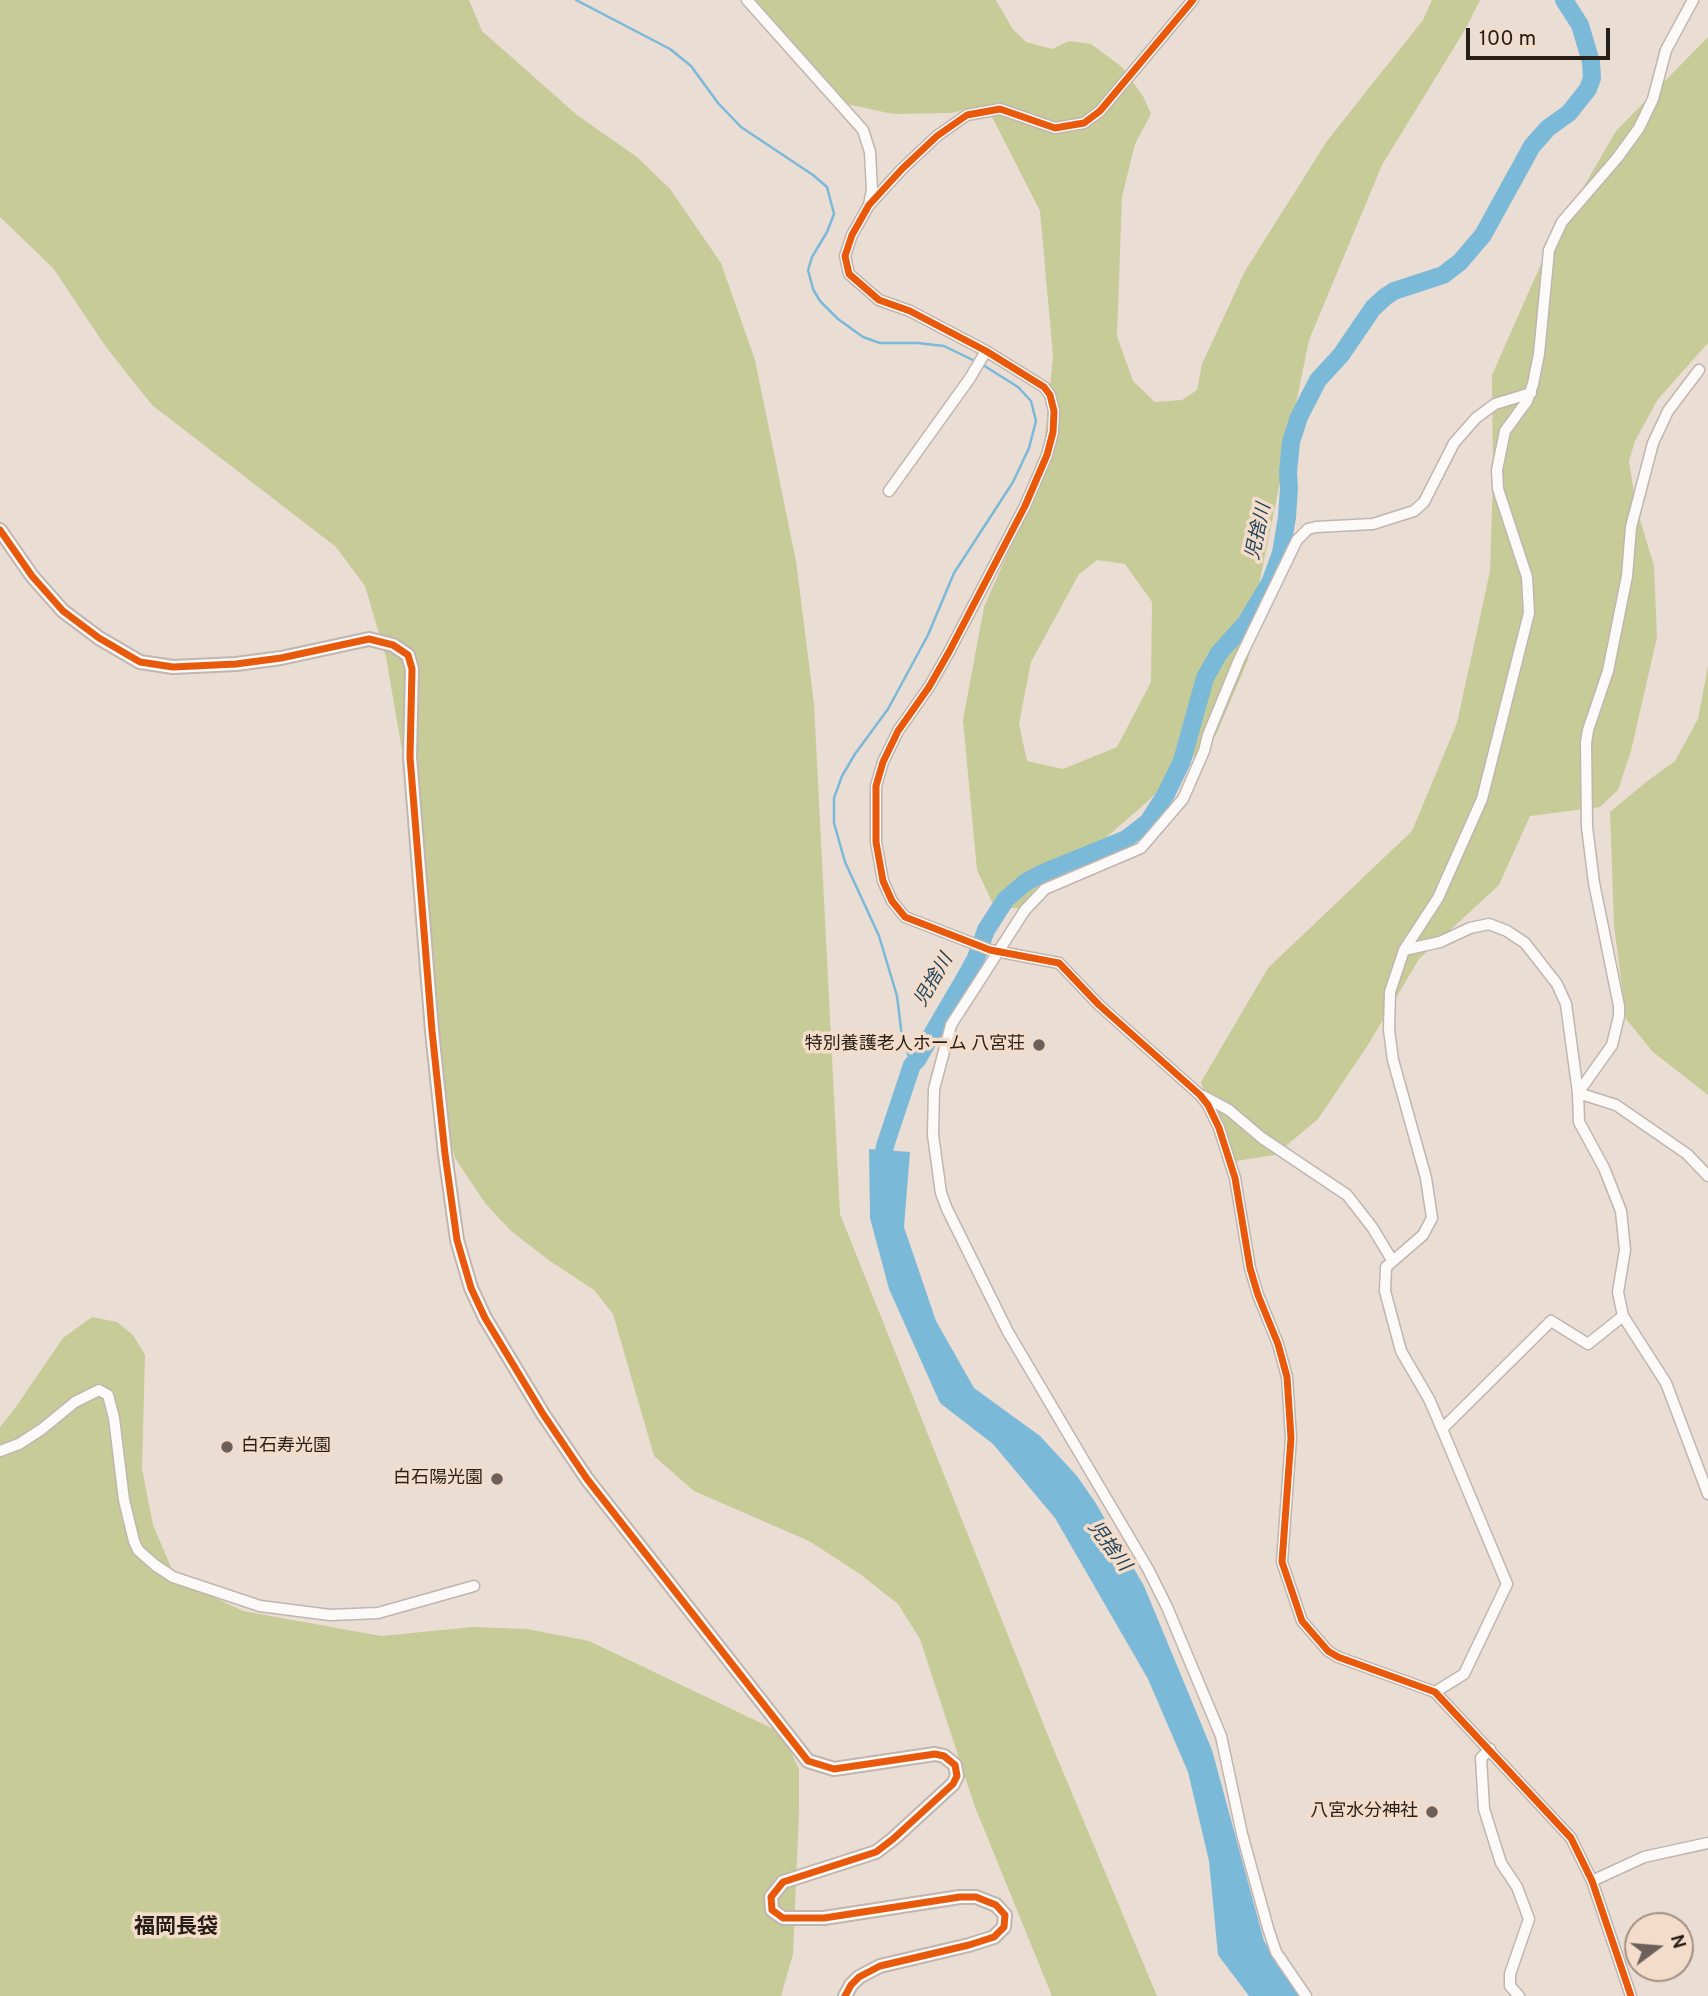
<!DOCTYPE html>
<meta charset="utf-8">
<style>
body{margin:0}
#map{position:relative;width:1708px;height:1996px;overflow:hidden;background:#eaddd4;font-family:Overpass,sans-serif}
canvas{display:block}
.north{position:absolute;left:1624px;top:1912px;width:70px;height:70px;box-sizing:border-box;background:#f4dcca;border:2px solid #a29083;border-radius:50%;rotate:74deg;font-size:19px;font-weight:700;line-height:28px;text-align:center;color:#271e18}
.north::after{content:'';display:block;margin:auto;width:24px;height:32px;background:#6b615a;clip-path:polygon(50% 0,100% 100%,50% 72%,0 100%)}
.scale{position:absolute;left:1466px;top:28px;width:144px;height:32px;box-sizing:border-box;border:4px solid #271e18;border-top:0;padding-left:9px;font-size:21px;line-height:24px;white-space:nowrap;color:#271e18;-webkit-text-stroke:5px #f4dcca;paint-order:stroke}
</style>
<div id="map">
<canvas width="1708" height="1996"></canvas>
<div class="north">N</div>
<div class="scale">100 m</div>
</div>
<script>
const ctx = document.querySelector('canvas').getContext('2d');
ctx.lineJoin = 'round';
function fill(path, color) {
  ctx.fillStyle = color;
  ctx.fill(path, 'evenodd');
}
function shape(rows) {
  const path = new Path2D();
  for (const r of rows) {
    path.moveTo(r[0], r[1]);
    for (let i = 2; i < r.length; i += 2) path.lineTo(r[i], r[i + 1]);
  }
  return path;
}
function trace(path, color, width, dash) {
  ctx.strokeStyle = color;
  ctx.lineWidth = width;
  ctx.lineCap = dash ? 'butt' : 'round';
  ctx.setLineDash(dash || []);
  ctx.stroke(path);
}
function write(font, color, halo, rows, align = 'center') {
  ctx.font = font + ' Overpass,"Noto Sans JP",sans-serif';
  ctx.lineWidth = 7;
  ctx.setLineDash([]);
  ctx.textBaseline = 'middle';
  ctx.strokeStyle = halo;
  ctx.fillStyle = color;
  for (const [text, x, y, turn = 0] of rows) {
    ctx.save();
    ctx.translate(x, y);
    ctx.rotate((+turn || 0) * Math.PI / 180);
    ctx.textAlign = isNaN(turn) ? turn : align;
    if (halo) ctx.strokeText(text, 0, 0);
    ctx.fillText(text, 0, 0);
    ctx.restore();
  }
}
const green = shape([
 [0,0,469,0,482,31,577,115,637,157,670,189,721,263,755,360,796,561,814,704,840,1214,1051,1743,1157,1996,1052,1996,975,1807,920,1639,898,1604,860,1574,809,1541,694,1491,654,1456,613,1314,594,1290,550,1261,511,1231,485,1203,455,1158,435,1069,436,992,412,809,386,657,365,586,336,547,152,405,106,347,53,268,0,217],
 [746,0,996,0,1012,28,1026,42,1052,49,1069,41,1091,44,1122,67,1143,96,1151,114,1135,144,1122,197,1117,336,1133,381,1155,402,1182,400,1197,390,1202,364,1245,271,1327,141,1423,20,1432,0,1480,0,1466,28,1382,165,1309,340,1260,580,1248,660,1216,735,1147,802,1024,909,994,906,977,870,963,720,984,607,1041,478,1053,356,1040,211,986,105,951,113,893,114,838,102],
 [1097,560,1125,564,1152,602,1151,682,1117,747,1063,769,1027,761,1019,724,1031,662,1079,574],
 [1708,37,1708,343,1658,399,1635,441,1629,461,1636,506,1654,566,1657,637,1631,751,1618,790,1600,807,1530,816,1499,885,1419,959,1368,1045,1318,1119,1275,1155,1236,1161,1212,1120,1201,1082,1268,968,1412,831,1457,723,1490,571,1493,479,1492,375,1549,246,1616,131],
 [1708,666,1708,1095,1653,1052,1626,1019,1614,925,1610,812,1646,782,1675,761,1698,719],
 [92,1317,117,1322,133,1335,145,1355,142,1469,153,1525,171,1567,188,1585,243,1611,381,1636,473,1627,527,1629,589,1641,782,1733,799,1769,799,1811,793,1954,781,1996,0,1996,0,1427,13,1411,63,1338]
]);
const water = shape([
 [869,1149,910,1152,904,1227,936,1321,974,1388,1040,1436,1077,1476,1095,1502,1144,1586,1212,1750,1264,1941,1300,1996,1249,1996,1218,1955,1209,1861,1188,1772,1148,1679,1055,1518,993,1444,940,1403,889,1289,870,1218]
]);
const stream = shape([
 [576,0,670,49,691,66,718,103,741,127,813,175,827,187,834,214,827,232,812,257,808,270,813,289,820,301,838,319,863,337,880,343,918,343,944,346,977,362],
 [912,1065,902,1037,897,996,879,936,845,862,834,823,834,798,842,776,855,754,888,709,928,635,954,573,1013,482,1029,448,1036,421,1031,401,1018,387,983,365]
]);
const river = shape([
 [881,1171,885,1146,912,1065,917,1060,965,978,976,958,986,930,1006,899,1026,882,1045,872,1126,839,1148,822,1166,794,1182,761,1205,678,1219,653,1246,623,1270,583,1281,553,1287,517,1289,488,1288,472,1291,442,1299,417,1318,380,1341,355,1373,308,1385,297,1394,291,1443,275,1460,262,1483,235,1532,146,1548,128,1569,113,1588,89,1592,78,1591,62,1580,25,1564,0]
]);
const minor = shape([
 [747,0,863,130,870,152,872,190,869,205],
 [1193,0,1100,111,1084,123,1055,128,1000,109,967,115,937,136,902,169,869,205,852,235,845,256,849,274,879,300,910,311,986,351,1044,387,1050,395,1054,411,1053,432,1047,455,1025,506,949,652,929,687,898,731,883,762,876,786,876,842,883,881,892,901,905,917,990,950,1059,963,1099,1005,1200,1095,1208,1105,1219,1128,1235,1178,1250,1268,1258,1295,1278,1344,1287,1377,1291,1438,1282,1562,1302,1621,1328,1651,1338,1657,1435,1692,1571,1838,1592,1881,1631,1996],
 [889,491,970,378,986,351],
 [1404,950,1440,942,1470,928,1489,924,1507,931,1525,943,1557,984,1566,1004,1578,1093,1579,1122,1604,1168,1621,1211,1625,1250,1618,1292,1623,1316,1666,1383,1708,1494],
 [1578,1093,1612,1045,1619,1016,1619,1006,1594,883,1587,827,1586,743,1588,730,1608,671,1627,576,1631,527,1653,443,1668,411,1699,370],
 [1578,1093,1616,1105,1687,1154,1708,1176],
 [1203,1096,1229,1110,1262,1138,1347,1195,1372,1227,1392,1260],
 [1442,1429,1551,1321,1588,1344,1623,1316],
 [0,1451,19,1444,42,1429,75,1402,99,1390,108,1395,114,1418,124,1500,134,1541,138,1550,155,1565,173,1577,260,1606,330,1615,378,1613,474,1586],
 [1435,1692,1464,1674,1507,1584,1442,1429,1429,1399,1401,1351,1385,1291,1386,1267,1423,1235,1432,1218,1426,1178,1393,1060,1389,1030,1390,992,1404,950,1438,898,1482,799,1529,613,1527,577,1498,489,1497,470,1505,431,1527,401,1533,384,1539,354,1549,250,1562,222,1618,157,1639,128,1653,99,1666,50,1693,0],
 [1490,1749,1481,1758,1484,1809,1501,1863,1517,1887,1529,1919,1510,1974,1510,1986,1519,1996],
 [1592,1881,1644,1857,1708,1843],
 [1306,1996,1276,1952,1268,1928,1242,1834,1221,1736,1167,1607,1148,1569,1008,1332,947,1209,941,1193,933,1135,934,1089,951,1025,1025,910,1045,889,1141,848,1183,799,1204,751,1208,735,1239,660,1297,540,1308,529,1316,527,1373,524,1414,511,1424,502,1454,443,1476,418,1495,404,1531,393]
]);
const tertiary = shape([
 [0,530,32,576,63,611,99,638,140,662,173,667,236,664,281,658,369,639,393,645,408,655,412,669,410,757,432,1031,445,1154,457,1240,471,1288,485,1318,543,1414,587,1479,808,1761,834,1769,935,1754,944,1756,955,1765,957,1776,953,1784,893,1839,876,1852,783,1882,771,1897,772,1910,783,1918,824,1918,960,1897,976,1897,996,1905,1005,1915,1004,1927,994,1937,969,1945,880,1966,859,1977,851,1985,845,1996]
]);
const cycleway = shape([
 [1193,0,1100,111,1084,123,1055,128,1000,109,967,115,937,136,902,169,869,205,852,235,845,256,849,274,879,300,910,311,986,351,1044,387,1050,395,1054,411,1053,432,1047,455,1025,506,949,652,929,687,898,731,883,762,876,786,876,842,883,881,892,901,905,917,990,950,1059,963,1099,1005,1200,1095,1208,1105,1219,1128,1235,1178,1250,1268,1258,1295,1278,1344,1287,1377,1291,1438,1282,1562,1302,1621,1328,1651,1338,1657,1435,1692,1571,1838,1592,1881,1631,1996],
 [0,530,32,576,63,611,99,638,140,662,173,667,236,664,281,658,369,639,393,645,408,655,412,669,410,757,432,1031,445,1154,457,1240,471,1288,485,1318,543,1414,587,1479,808,1761,834,1769,935,1754,944,1756,955,1765,957,1776,953,1784,893,1839,876,1852,783,1882,771,1897,772,1910,783,1918,824,1918,960,1897,976,1897,996,1905,1005,1915,1004,1927,994,1937,969,1945,880,1966,859,1977,851,1985,845,1996]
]);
const markers = [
 [1039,1045,7,"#6b615a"],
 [227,1447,7,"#6b615a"],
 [497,1479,7,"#6b615a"],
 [1432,1812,7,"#6b615a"]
];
const poiNames = [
 ["特別養護老人ホーム 八宮荘",1025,1045],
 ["白石寿光園",241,1447,"left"],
 ["白石陽光園",483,1479],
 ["八宮水分神社",1418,1812]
];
const waterNames = [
 ["児捨川",1260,532,-78],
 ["児捨川",935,981,-60],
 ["児捨川",1108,1547,53]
];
const quarterNames = [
 ["福岡長袋",176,1929]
];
fill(green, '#c7cb98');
fill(water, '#7bb9d9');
trace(stream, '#7bb9d9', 2.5);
trace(river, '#7bb9d9', 18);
trace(minor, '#c0b5af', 13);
trace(tertiary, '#c0b5af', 16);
trace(minor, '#fcfaf9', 10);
trace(tertiary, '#fcfaf9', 12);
trace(cycleway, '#e8590c', 7);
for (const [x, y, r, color] of markers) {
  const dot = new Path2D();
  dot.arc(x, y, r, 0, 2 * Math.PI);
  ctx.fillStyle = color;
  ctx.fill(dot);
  trace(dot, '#f4dcca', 2.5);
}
write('18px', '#271e18', '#f4dcca', poiNames, 'right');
write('italic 19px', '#1d445a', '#f4dcca', waterNames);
write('bold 21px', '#271e18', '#f4dcca', quarterNames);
</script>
